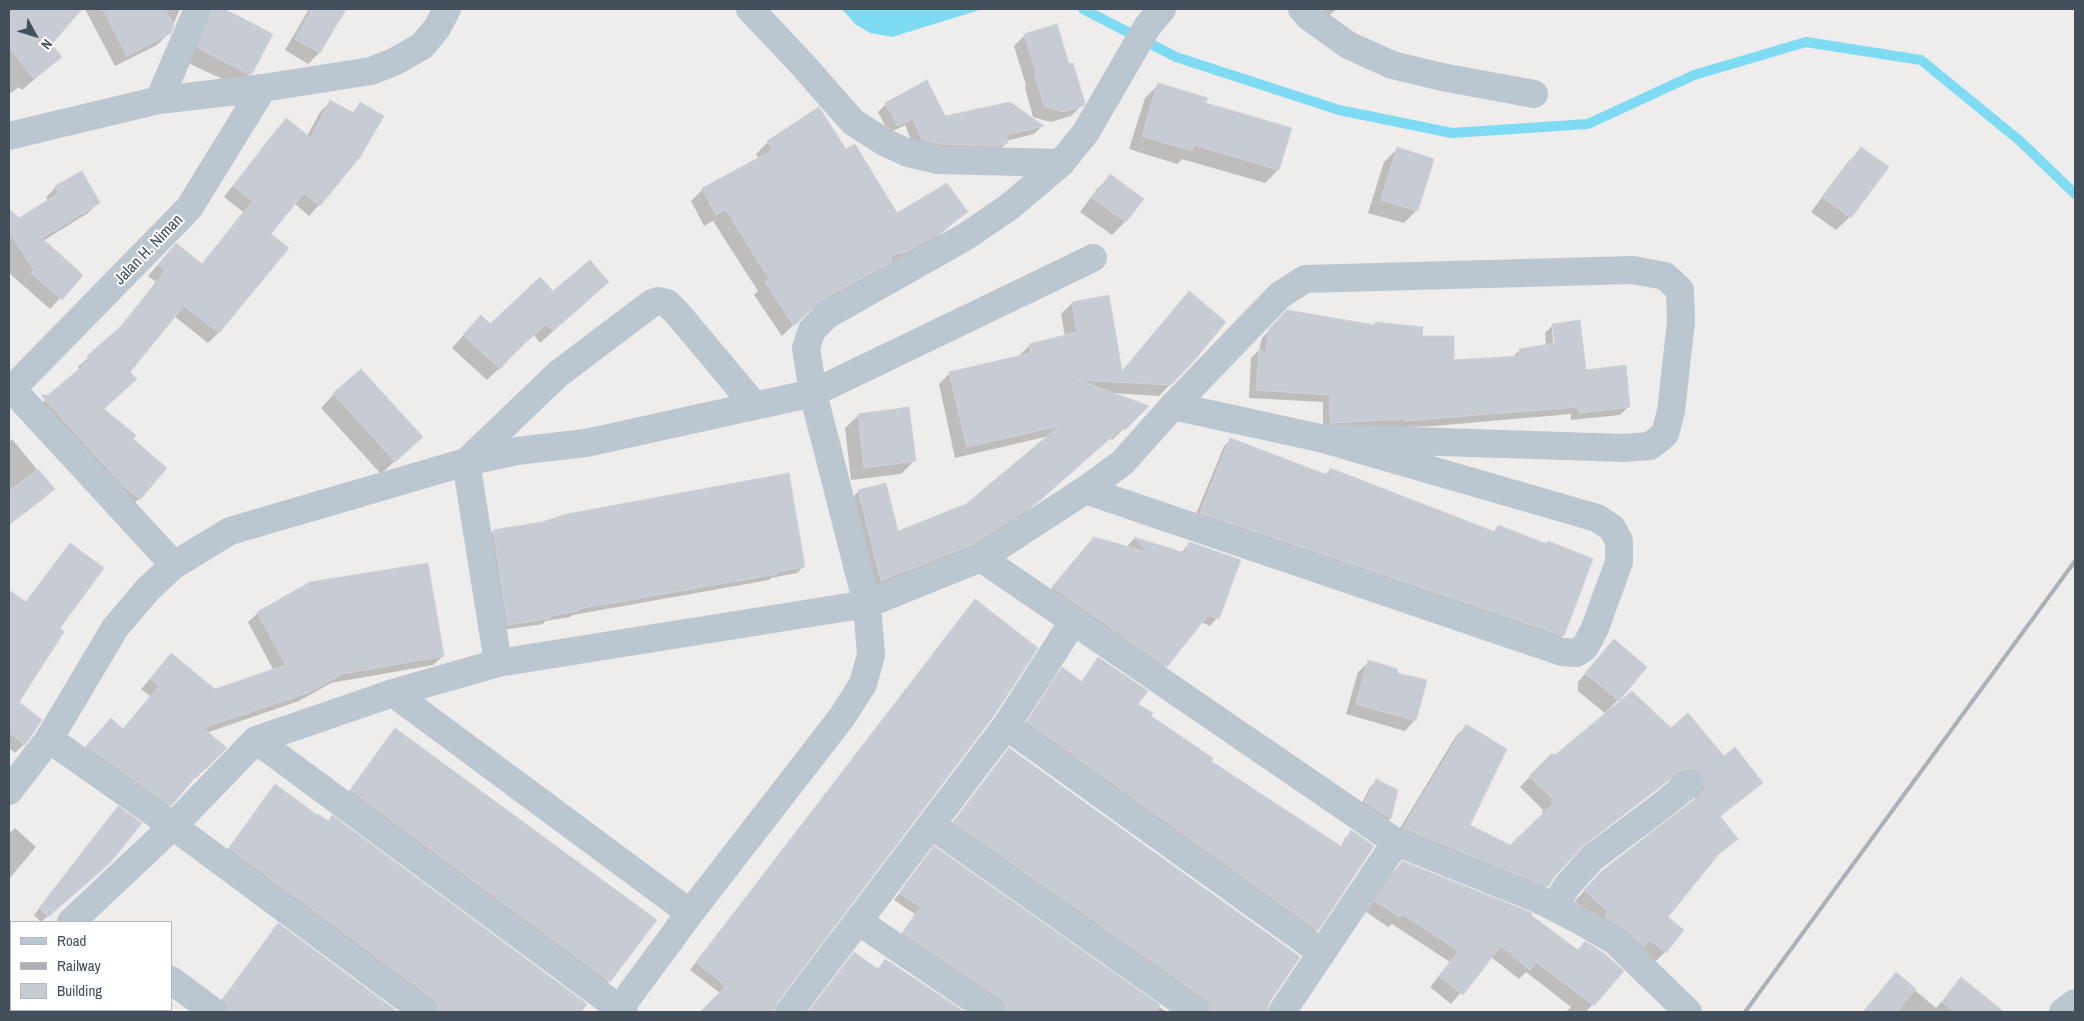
<!DOCTYPE html>
<style>
body{margin:0}
#map{position:relative;width:2084px;height:1021px;overflow:hidden;background:#efecec;font-family:"Archivo Narrow",sans-serif}
canvas{display:block}
.frame{position:absolute;inset:0;border:10px solid #434f5b;pointer-events:none}
.legend{position:absolute;left:10px;top:921px;width:162px;height:90px;box-sizing:border-box;background:#fff;border:1px solid #b4b9bd;margin:0;padding:6px 9px;list-style:none;font-size:15px;color:#434f5b}
.legend li{display:flex;align-items:center;gap:10px;height:25px}
.legend b{width:25px;border:1px solid #b4b9bd}
.north{position:absolute;left:10px;top:10px;width:50px;height:50px;-webkit-text-stroke:4px #fff;paint-order:stroke;rotate:129deg;font-size:14px;font-weight:700;line-height:20px;text-align:center;color:#434f5b}
.north::after{content:'';display:block;margin:auto;width:18px;height:22px;background:#434f5b;clip-path:polygon(50% 0,100% 100%,50% 72%,0 100%)}
</style>
<div id="map">
<canvas width="2084" height="1021"></canvas>
<div class="frame"></div>
<ul class="legend">
<li><b style="height:6px;background:#bbc7d0"></b>Road</li>
<li><b style="height:6px;background:#adb1b7"></b>Railway</li>
<li><b style="height:14px;background:#c7cbd3"></b>Building</li>
</ul>
<div class="north">N</div>
</div>
<script>
const ctx = document.querySelector('canvas').getContext('2d');
ctx.lineJoin = 'round';
function fill(path, color) {
  ctx.fillStyle = color;
  ctx.fill(path, 'evenodd');
}
function shape(rows) {
  const path = new Path2D();
  for (const r of rows) {
    path.moveTo(r[0], r[1]);
    for (let i = 2; i < r.length; i += 2) path.lineTo(r[i], r[i + 1]);
  }
  return path;
}
function trace(path, color, width, dash) {
  ctx.strokeStyle = color;
  ctx.lineWidth = width;
  ctx.lineCap = dash ? 'butt' : 'round';
  ctx.setLineDash(dash || []);
  ctx.stroke(path);
}
function write(font, color, halo, rows, align = 'center') {
  ctx.font = font + ' "Archivo Narrow",sans-serif';
  ctx.lineWidth = 4;
  ctx.setLineDash([]);
  ctx.textBaseline = 'middle';
  ctx.strokeStyle = halo;
  ctx.fillStyle = color;
  for (const [text, x, y, turn = 0] of rows) {
    ctx.save();
    ctx.translate(x, y);
    ctx.rotate((+turn || 0) * Math.PI / 180);
    ctx.textAlign = isNaN(turn) ? turn : align;
    if (halo) ctx.strokeText(text, 0, 0);
    ctx.fillText(text, 0, 0);
    ctx.restore();
  }
}
const water = shape([
 [842,9,983,9,892,37,870,33,855,24]
]);
const shadow = shape([
 [9,9,80,9,50,44,61,57,22,90,19,87,9,94],
 [85,9,180,9,169,33,157,45,115,66],
 [207,9,221,9,271,35,251,73,237,86,186,62],
 [309,9,346,9,319,53,308,64,285,50],
 [1290,9,1336,9,1315,30],
 [1025,35,1082,105,1071,116,1051,122,1033,117,1025,87,1026,85,1014,46],
 [1159,84,1205,104,1278,170,1265,183,1182,159,1177,164,1129,149,1145,98],
 [330,102,352,113,361,104,319,205,309,216,294,203,269,234,219,332,208,343,174,316,129,372,103,409,131,439,165,468,129,510,35,409,80,370,78,367,115,334,156,282,148,276,166,255,201,265,243,212,224,197,276,130,286,120,307,136,320,112],
 [886,104,944,117,1042,126,1034,134,1006,141,1007,143,998,151,914,148,905,125,889,133,878,112],
 [768,142,846,151,896,215,966,212,929,244,893,264,885,265,878,272,806,313,782,336,754,295,758,291,713,221,704,226,691,201,703,189,759,159,756,154],
 [1861,148,1887,167,1850,217,1836,230,1811,212,1848,162],
 [1397,149,1417,210,1404,223,1368,213,1384,162],
 [1110,176,1142,199,1125,222,1112,235,1080,212,1097,189],
 [56,187,98,203,88,213,43,241,81,275,50,309,9,273,9,211,15,223,48,201,46,197],
 [553,293,595,294,540,343,534,335,487,380,452,348,469,329,490,325],
 [1072,303,1121,372,1191,363,1159,396,1113,393,1146,407,1112,440,1110,438,1024,514,961,555,870,592,847,503,859,491,897,533,967,505,1049,436,955,458,939,384,950,373,1018,357,1030,345,1065,337,1061,314],
 [1287,312,1373,326,1375,324,1421,337,1453,361,1512,357,1520,350,1546,346,1545,333,1553,325,1585,371,1628,407,1620,415,1571,420,1571,414,1434,426,1323,430,1323,402,1249,398,1251,358,1259,350,1262,338],
 [1552,330,1554,330,1557,350,1554,350],
 [334,394,421,437,381,474,321,408],
 [859,415,914,461,901,474,851,480,845,428],
 [12,439,53,489,42,500,9,525,9,442],
 [1230,440,1325,475,1330,470,1493,532,1498,527,1546,545,1548,543,1563,635,1556,642,1194,519,1224,446],
 [493,531,803,567,797,573,771,578,769,580,573,615,570,617,545,621,543,624,502,630,487,538],
 [1094,538,1126,547,1134,539,1181,553,1189,543,1240,560,1217,618,1210,626,1201,622,1159,673,1045,596],
 [71,545,17,702,40,721,24,744,15,753,9,748,9,612,11,609,25,603,62,554],
 [969,607,775,1002,772,1012,702,1012,720,993,690,970],
 [258,613,443,656,433,665,331,683,299,701,206,733,225,748,196,778,195,777,161,814,78,756,101,730,122,730,150,696,141,689,162,665,215,690,274,671,248,622],
 [1614,641,1618,700,1606,712,1607,714,1671,729,1724,757,1761,783,1720,817,1736,838,1714,859,1666,918,1665,952,1655,962,1599,924,1575,901,1592,882,1694,801,1696,792,1677,777,1668,781,1574,853,1537,896,1394,838,1456,736,1466,726,1468,825,1510,847,1544,814,1542,812,1543,810,1520,787,1552,754,1555,757,1606,714,1578,691,1578,682],
 [1098,659,1136,704,1209,762,1341,847,1345,838,1351,832,1317,930,1310,936,1022,729,1056,675,1063,669,1080,683],
 [1369,662,1395,674,1415,720,1405,731,1346,714,1358,672],
 [389,736,655,920,603,988,345,797],
 [1009,749,1268,1003,1265,1012,1204,1012,948,829],
 [1376,781,1397,791,1390,819,1383,825,1359,809,1370,787],
 [275,786,327,822,332,817,585,1004,579,1012,431,1012,223,856],
 [118,808,102,869,41,922,34,915],
 [15,828,36,847,9,879,9,834],
 [934,848,1167,1012,1000,1012,897,940,915,914,894,900],
 [1402,863,1529,915,1577,951,1585,943,1622,971,1586,1012,1566,1012,1571,1007,1526,972,1519,979,1491,957,1451,1004,1430,987,1450,962,1392,924,1388,927,1366,912,1392,873],
 [9,918,12,922,11,949,9,951],
 [278,925,396,1012,221,1012,216,1007],
 [886,960,962,1012,808,1012,847,961,877,970],
 [1896,974,1936,1008,1961,979,1997,1008,1994,1012,1863,1012],
 [67,1010,158,1010,162,1012,65,1012]
]);
const stream = shape([
 [1083,9,1176,57,1339,110,1452,133,1588,124,1694,75,1806,42,1921,60,2020,141,2075,194]
]);
const building = shape([
 [9,9,82,9,52,44,62,57,34,79,9,47,9,9],
 [103,9,165,9,174,26,171,33,127,56,103,9],
 [213,9,224,9,273,34,252,74,248,74,198,48,213,9],
 [312,9,346,9,320,53,295,39,312,9],
 [1057,24,1069,64,1073,63,1085,103,1083,106,1063,112,1044,106,1035,75,1037,74,1024,34,1057,24],
 [927,80,945,116,1010,102,1044,126,1006,135,1008,143,997,146,940,144,922,140,913,118,898,126,885,103,927,80],
 [1158,83,1208,98,1206,103,1292,128,1279,170,1194,145,1192,151,1142,136,1158,83],
 [330,100,354,113,360,102,384,116,360,157,320,206,304,193,271,234,289,248,219,333,184,306,130,372,137,379,104,409,136,435,133,439,167,468,140,500,121,484,41,395,48,395,90,360,87,356,121,326,165,271,158,265,176,243,202,264,253,201,233,186,286,118,311,138,330,100],
 [819,107,846,149,855,144,897,213,947,183,968,212,941,231,942,232,906,252,891,255,892,261,819,302,794,326,765,282,769,279,726,210,716,215,702,188,773,150,767,141,819,107],
 [1397,147,1434,159,1418,211,1381,200,1397,147],
 [1861,147,1889,167,1851,218,1823,198,1861,147],
 [82,171,100,203,42,238,83,275,62,300,31,273,34,270,9,232,9,209,19,218,59,193,55,186,82,171],
 [1110,174,1144,199,1126,222,1092,198,1110,174],
 [590,260,609,282,553,331,547,324,518,349,500,369,463,335,481,315,490,324,540,277,553,291,590,260],
 [1189,291,1226,322,1192,363,1171,385,1078,380,1149,406,1125,430,1122,428,1037,503,974,544,881,581,858,490,886,483,898,531,966,504,1059,426,967,447,949,372,1031,353,1029,344,1077,332,1072,302,1109,295,1122,371,1189,291],
 [1287,310,1375,325,1375,322,1423,327,1422,336,1454,336,1454,360,1520,356,1519,349,1555,343,1552,324,1580,320,1586,370,1626,365,1630,407,1579,413,1578,407,1404,421,1404,419,1330,423,1330,395,1256,390,1259,349,1265,354,1269,329,1287,310],
 [361,369,423,437,395,462,333,393,361,369],
 [909,407,916,461,864,468,858,414,909,407],
 [1230,438,1330,476,1330,468,1495,532,1498,525,1547,544,1548,541,1593,559,1564,636,1200,513,1230,438],
 [38,469,55,489,9,524,9,491,38,469],
 [789,473,805,567,777,572,777,574,578,609,578,611,550,616,551,618,508,625,493,530,542,522,567,514,789,473],
 [1094,537,1147,552,1134,537,1185,553,1189,542,1241,560,1219,619,1208,615,1167,667,1052,587,1094,537],
 [70,543,104,568,60,628,64,632,19,702,42,720,25,745,9,732,9,590,26,602,70,543],
 [428,563,444,656,342,674,310,692,203,728,227,748,206,769,204,767,171,806,86,746,111,718,123,729,159,686,150,679,171,653,215,689,286,665,257,612,310,582,428,563],
 [975,599,1038,648,993,717,777,1003,774,1012,700,1012,726,986,696,962,975,599],
 [1614,639,1647,667,1619,701,1585,673,1614,639],
 [1098,657,1148,691,1138,704,1153,713,1151,716,1213,758,1211,761,1339,845,1343,847,1351,830,1374,846,1318,931,1027,722,1062,667,1082,682,1098,657],
 [1368,660,1398,669,1397,673,1427,680,1416,721,1356,704,1368,660],
 [1632,691,1671,728,1688,713,1724,756,1735,747,1763,783,1720,816,1738,839,1719,854,1668,917,1684,930,1666,953,1650,940,1644,947,1626,930,1605,917,1608,912,1584,890,1603,870,1700,795,1705,788,1705,781,1702,774,1696,769,1688,768,1680,771,1583,846,1555,876,1548,887,1403,828,1466,724,1507,749,1470,825,1510,845,1554,803,1551,801,1553,799,1529,776,1552,753,1555,755,1632,691],
 [395,728,657,920,610,982,350,790,395,728],
 [1009,748,1300,957,1269,1003,1267,1012,1211,1012,1210,1005,1205,999,953,822,1009,748],
 [1376,779,1398,790,1391,819,1365,802,1376,779],
 [275,784,317,815,318,814,328,821,332,815,587,1004,581,1012,439,1012,438,1005,433,999,229,848,275,784],
 [118,806,142,823,110,863,48,917,39,908,118,806],
 [934,846,1160,1005,1155,1012,1007,1012,1006,1005,1001,999,903,933,921,907,899,893,934,846],
 [1402,861,1532,913,1531,915,1578,950,1585,941,1605,954,1624,971,1594,1006,1536,962,1530,970,1501,946,1463,995,1439,976,1459,951,1402,914,1400,917,1375,901,1402,861],
 [278,923,398,1012,229,1012,228,1005,223,999,278,923],
 [854,952,878,969,885,959,965,1012,808,1012,854,952],
 [1896,972,1916,989,1897,1012,1863,1012,1896,972],
 [1961,977,2004,1012,1955,1012,1942,1002,1961,977]
]);
const minor = shape([
 [750,9,801,63,853,122,884,142,908,153,938,160,1061,163,1086,132,1147,27,1162,9],
 [1302,9,1308,16,1348,45,1392,65,1442,77,1534,94],
 [159,100,198,9],
 [9,136,159,100,263,88,371,71,394,62,422,46,437,28,447,9],
 [12,389,174,565],
 [9,392,189,208,263,88],
 [1085,490,1562,652,1576,653,1585,647,1595,628,1619,562,1619,541,1612,528,1597,518,1320,438,1173,406],
 [981,558,1396,842,1538,899,1579,920,1615,941,1688,1012],
 [498,663,466,462,558,374,652,303,658,301,667,303,678,314,755,406],
 [393,693,690,913],
 [1006,726,1322,953],
 [49,739,173,826,424,1012],
 [256,740,624,1012],
 [9,791,49,739,115,628,148,589,174,565,230,531,466,462,517,451,586,443,813,393,1093,258],
 [931,825,1196,1012],
 [1554,907,1567,886,1592,858,1660,807,1690,783],
 [858,921,992,1012],
 [71,922,173,826,256,740,393,693,498,663,867,604,981,558,1085,490,1122,463,1173,406,1280,295,1305,279,1633,270,1665,276,1680,290,1681,322,1671,411,1665,434,1650,446,1624,448,1320,438],
 [171,980,214,1012],
 [9,988,11,985],
 [617,1012,690,913,842,717,863,684,871,655,867,604,813,393,806,348,812,330,827,315,965,237,1009,207,1061,163],
 [789,1012,1006,726,1073,622],
 [1282,1012,1396,842],
 [2063,1012,2075,1003]
]);
const rail = shape([
 [1745,1012,2075,561]
]);
const streetNames = [
 ["Jalan H. Niman",149,250,-46]
];
fill(water, '#7ddbf4');
fill(shadow, '#0003');
trace(stream, '#7ddbf4', 10);
fill(building, '#c7cbd3');
trace(building, '#cfd2d9', 1);
trace(minor, '#bbc7d0', 28);
trace(rail, '#adb1b7', 4);
write('16px', '#434f5b', '#fff', streetNames);
</script>
